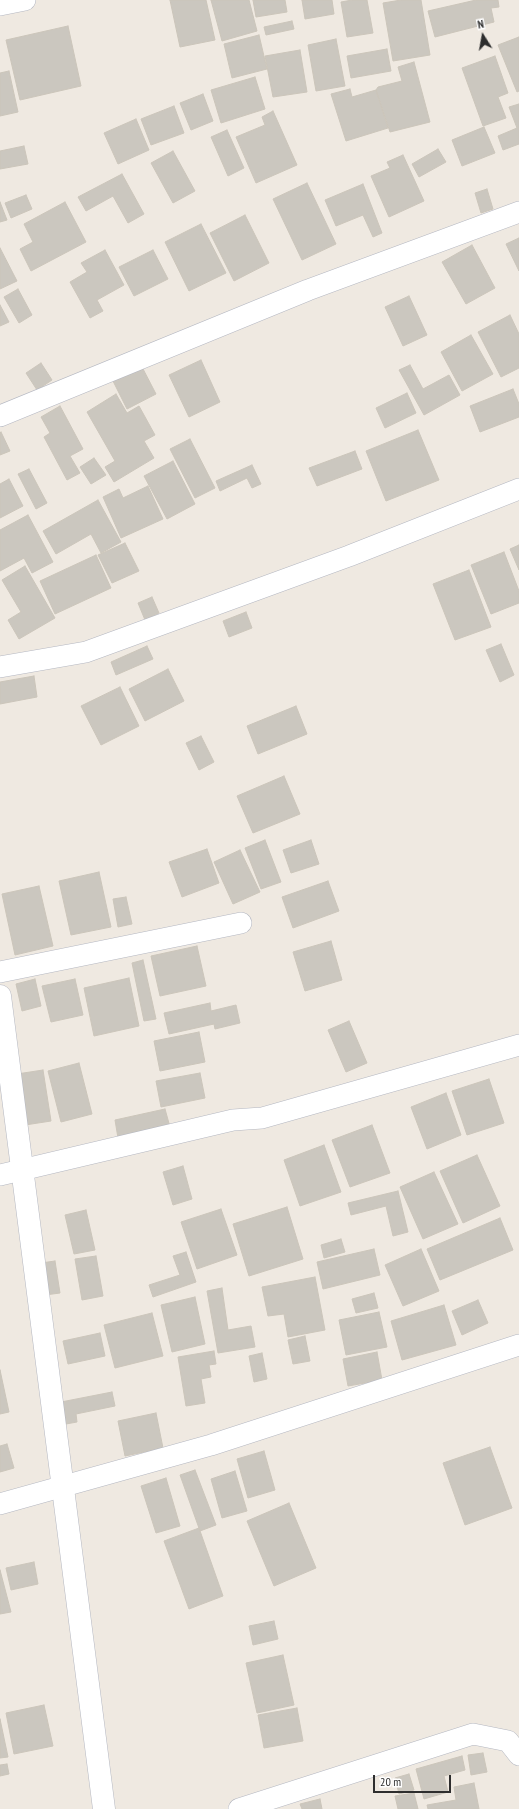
<!DOCTYPE html>
<style>
body{margin:0}
#map{position:relative;width:519px;height:1809px;overflow:hidden;background:#efe9e1;font-family:"PT Sans Narrow",sans-serif}
canvas{display:block}
.north{position:absolute;left:463px;top:16px;width:40px;height:40px;-webkit-text-stroke:3px #fff;paint-order:stroke;rotate:349deg;font-size:11px;font-weight:700;line-height:16px;text-align:center;color:#2e2e2e}
.north::after{content:'';display:block;margin:auto;width:14px;height:18px;background:#2e2e2e;clip-path:polygon(50% 0,100% 100%,50% 72%,0 100%)}
.scale{position:absolute;left:373px;top:1775px;width:78px;height:18px;box-sizing:border-box;border:2px solid #2e2e2e;border-top:0;padding-left:5px;font-size:12px;line-height:14px;white-space:nowrap;color:#2e2e2e;-webkit-text-stroke:3px #fff;paint-order:stroke}
</style>
<div id="map">
<canvas width="519" height="1809"></canvas>
<div class="north">N</div>
<div class="scale">20 m</div>
</div>
<script>
const ctx = document.querySelector('canvas').getContext('2d');
ctx.lineJoin = 'round';
function fill(path, color) {
  ctx.fillStyle = color;
  ctx.fill(path, 'evenodd');
}
function shape(rows) {
  const path = new Path2D();
  for (const r of rows) {
    path.moveTo(r[0], r[1]);
    for (let i = 2; i < r.length; i += 2) path.lineTo(r[i], r[i + 1]);
  }
  return path;
}
function trace(path, color, width, dash) {
  ctx.strokeStyle = color;
  ctx.lineWidth = width;
  ctx.lineCap = dash ? 'butt' : 'round';
  ctx.setLineDash(dash || []);
  ctx.stroke(path);
}
const building = shape([
 [170,0,206,0,215,40,180,47,170,0],
 [211,0,249,0,257,31,222,41,211,0],
 [253,0,285,0,287,12,256,17,253,0],
 [302,0,332,0,334,14,305,19,302,0],
 [352,0,367,0,373,33,347,37,341,2,352,0],
 [401,0,421,0,430,55,393,61,383,3,401,0],
 [476,0,498,0,499,7,491,8,494,22,435,37,428,11,476,0],
 [292,21,294,29,266,35,264,27,292,21],
 [68,26,81,86,20,100,6,40,68,26],
 [259,35,267,69,232,78,224,44,259,35],
 [519,37,519,91,517,92,498,45,519,37],
 [336,39,345,86,316,91,308,45,336,39],
 [387,49,391,71,351,78,347,56,387,49],
 [300,50,307,92,273,97,265,56,300,50],
 [495,56,508,93,498,97,506,118,483,126,462,68,495,56],
 [414,62,430,122,390,132,376,90,378,87,402,81,398,67,414,62],
 [9,71,18,112,0,116,0,73,9,71],
 [255,77,265,109,221,123,211,90,255,77],
 [350,89,352,97,376,90,388,128,346,141,331,94,350,89],
 [203,94,213,121,191,130,180,103,203,94],
 [519,104,519,144,503,150,498,136,517,128,509,107,519,104],
 [174,106,184,133,151,145,141,119,174,106],
 [273,111,297,165,256,183,236,137,265,125,262,117,273,111],
 [136,119,149,150,118,164,104,133,136,119],
 [484,127,495,153,462,166,452,140,484,127],
 [227,130,244,168,228,176,211,137,227,130],
 [24,146,28,164,0,169,0,151,24,146],
 [438,149,446,162,419,177,412,164,438,149],
 [173,151,195,191,173,203,151,163,173,151],
 [403,155,424,201,389,217,371,176,390,168,387,162,403,155],
 [122,174,144,214,128,223,113,196,86,211,78,197,122,174],
 [307,183,336,244,302,260,273,199,307,183],
 [363,184,382,233,373,237,363,215,336,226,325,200,363,184],
 [487,189,493,209,481,213,475,193,487,189],
 [26,195,32,209,11,218,5,203,26,195],
 [0,202,7,220,0,222,0,202],
 [65,202,86,242,31,271,20,249,33,242,24,224,65,202],
 [245,215,269,263,234,281,210,233,245,215],
 [201,224,226,273,189,291,165,242,201,224],
 [519,238,519,271,506,244,519,238],
 [472,245,495,288,466,304,442,262,472,245],
 [0,248,17,281,0,289,0,248],
 [105,250,124,285,97,300,103,311,90,318,70,282,87,272,81,263,105,250],
 [153,250,168,279,134,296,119,267,153,250],
 [18,289,32,315,19,323,4,297,18,289],
 [409,296,427,335,403,346,385,307,409,296],
 [0,305,9,322,0,326,0,305],
 [510,315,519,334,519,368,501,377,478,332,510,315],
 [471,335,493,374,462,391,441,352,471,335],
 [201,360,220,402,189,417,169,375,201,360],
 [41,363,52,380,37,390,26,373,41,363],
 [141,365,156,394,127,409,112,379,141,365],
 [410,365,423,389,449,375,460,395,424,415,399,370,410,365],
 [513,389,519,404,519,417,480,432,470,406,513,389],
 [407,393,416,413,385,428,376,408,407,393],
 [116,394,127,413,139,406,155,435,144,441,154,458,114,482,105,467,115,461,87,412,116,394],
 [60,406,83,449,70,456,80,473,67,480,44,437,50,433,41,417,60,406],
 [418,430,439,480,386,501,366,451,418,430],
 [1,432,10,451,0,455,0,433,1,432],
 [190,439,215,488,195,498,170,449,190,439],
 [355,451,362,469,317,486,309,468,355,451],
 [94,458,106,475,91,484,80,467,94,458],
 [173,461,195,504,167,519,144,476,173,461],
 [252,465,261,484,252,488,247,478,220,491,216,481,252,465],
 [29,469,47,503,36,509,18,474,29,469],
 [9,479,23,506,0,518,0,484,9,479],
 [148,486,163,519,121,538,103,497,119,489,123,498,148,486],
 [98,500,121,542,101,553,91,534,56,554,43,531,98,500],
 [28,515,53,562,32,573,24,558,0,571,0,530,28,515],
 [125,543,139,571,112,583,98,555,125,543],
 [519,545,519,570,510,549,519,545],
 [504,552,519,591,519,603,491,614,471,565,504,552],
 [96,555,111,588,55,614,40,581,96,555],
 [25,566,55,618,19,639,8,620,21,612,2,580,25,566],
 [469,570,491,627,455,640,433,584,469,570],
 [152,597,159,613,145,620,138,603,152,597],
 [246,612,252,628,229,637,223,621,246,612],
 [501,644,514,675,500,682,486,650,501,644],
 [147,646,153,659,116,675,111,662,147,646],
 [168,669,184,701,145,721,129,689,168,669],
 [34,676,37,697,0,704,0,682,34,676],
 [120,687,139,726,101,745,81,706,120,687],
 [296,706,307,734,258,754,247,726,296,706],
 [201,736,214,762,199,770,186,743,201,736],
 [284,776,300,814,253,833,237,796,284,776],
 [265,840,281,882,261,889,245,848,265,840],
 [311,840,319,864,291,873,283,850,311,840],
 [207,849,219,883,182,897,169,862,207,849],
 [240,850,260,892,233,904,214,862,240,850],
 [99,872,111,927,71,935,59,881,99,872],
 [328,881,339,911,293,928,282,897,328,881],
 [39,886,53,946,15,955,2,894,39,886],
 [126,897,132,924,118,927,113,899,126,897],
 [331,941,342,980,305,991,293,952,331,941],
 [197,946,206,986,160,996,151,956,197,946],
 [143,960,156,1019,144,1021,132,963,143,960],
 [129,978,139,1026,94,1036,84,988,129,978],
 [35,979,41,1006,22,1011,16,984,35,979],
 [75,979,83,1015,51,1022,42,986,75,979],
 [210,1003,211,1011,236,1005,240,1023,215,1029,214,1024,169,1034,164,1013,210,1003],
 [349,1021,367,1063,346,1072,328,1030,349,1021],
 [199,1032,205,1062,160,1071,154,1041,199,1032],
 [79,1063,92,1114,61,1122,48,1071,79,1063],
 [43,1070,51,1121,25,1125,17,1074,43,1070],
 [200,1073,205,1098,161,1107,156,1081,200,1073],
 [489,1079,504,1123,467,1135,452,1091,489,1079],
 [446,1093,461,1135,427,1149,411,1107,446,1093],
 [165,1109,170,1127,118,1138,115,1120,165,1109],
 [372,1125,390,1173,350,1187,332,1140,372,1125],
 [324,1145,341,1192,300,1206,284,1160,324,1145],
 [477,1155,500,1206,463,1223,440,1171,477,1155],
 [183,1166,192,1199,173,1205,163,1172,183,1166],
 [434,1172,458,1224,423,1239,400,1187,434,1172],
 [398,1191,408,1232,393,1236,386,1206,351,1215,348,1203,398,1191],
 [287,1207,303,1259,249,1276,233,1224,287,1207],
 [221,1209,237,1255,197,1269,181,1222,221,1209],
 [86,1210,95,1250,74,1254,65,1215,86,1210],
 [500,1218,513,1250,440,1280,427,1249,500,1218],
 [341,1239,345,1252,324,1258,321,1245,341,1239],
 [374,1249,380,1275,323,1289,317,1262,374,1249],
 [421,1249,439,1291,403,1306,385,1265,421,1249],
 [186,1252,196,1282,153,1297,149,1285,180,1275,173,1256,186,1252],
 [96,1256,103,1296,82,1300,75,1259,96,1256],
 [55,1261,60,1293,45,1295,41,1263,55,1261],
 [315,1277,325,1330,288,1337,284,1314,268,1316,262,1287,315,1277],
 [222,1288,228,1330,251,1326,255,1347,218,1353,207,1291,222,1288],
 [374,1293,378,1308,356,1313,352,1299,374,1293],
 [195,1297,205,1344,172,1352,161,1305,195,1297],
 [478,1300,488,1323,462,1335,452,1311,478,1300],
 [444,1305,456,1345,402,1360,391,1321,444,1305],
 [379,1312,387,1347,346,1355,339,1320,379,1312],
 [152,1313,163,1356,115,1368,104,1325,152,1313],
 [100,1333,105,1356,68,1364,63,1341,100,1333],
 [305,1336,310,1361,293,1364,288,1340,305,1336],
 [214,1351,216,1364,209,1365,211,1377,201,1379,205,1403,186,1406,178,1357,214,1351],
 [377,1352,382,1380,348,1386,343,1359,377,1352],
 [262,1353,267,1379,254,1382,249,1356,262,1353],
 [0,1370,9,1412,0,1414,0,1370],
 [112,1392,115,1406,76,1414,77,1422,66,1424,61,1402,112,1392],
 [156,1413,163,1448,125,1456,118,1421,156,1413],
 [7,1444,14,1468,0,1472,0,1446,7,1444],
 [490,1447,512,1508,465,1525,443,1463,490,1447],
 [264,1451,275,1490,248,1498,237,1459,264,1451],
 [195,1470,216,1525,200,1531,180,1475,195,1470],
 [235,1471,247,1511,222,1518,211,1479,235,1471],
 [166,1478,180,1526,156,1533,141,1486,166,1478],
 [289,1503,316,1568,274,1586,247,1521,289,1503],
 [199,1528,223,1596,189,1609,164,1541,199,1528],
 [34,1562,38,1584,11,1590,6,1568,34,1562],
 [0,1570,11,1612,0,1614,0,1570],
 [274,1621,278,1639,253,1645,249,1626,274,1621],
 [283,1655,294,1705,257,1713,246,1663,283,1655],
 [44,1705,53,1746,14,1754,6,1713,44,1705],
 [297,1708,303,1741,264,1748,258,1715,297,1708],
 [0,1719,8,1757,0,1758,0,1719],
 [483,1753,487,1772,471,1775,468,1755,483,1753],
 [462,1756,465,1770,444,1776,448,1792,424,1799,416,1769,462,1756],
 [7,1764,9,1774,0,1776,0,1765,7,1764],
 [409,1774,414,1790,399,1794,395,1778,409,1774],
 [474,1783,479,1809,428,1809,427,1805,456,1800,454,1787,474,1783],
 [414,1793,418,1809,398,1809,395,1796,414,1793],
 [320,1799,322,1809,302,1809,300,1804,320,1799]
]);
const minor = shape([
 [0,5,25,0],
 [0,416,308,290,519,212],
 [0,667,86,652,349,556,519,489],
 [0,972,241,923],
 [0,1175,233,1120,262,1118,519,1045],
 [0,1504,211,1445,519,1345],
 [239,1809,473,1734,508,1741,519,1755]
]);
const tertiary = shape([
 [0,996,104,1809]
]);
fill(building, '#cbc7bf');
trace(building, '#cbc5ba', 1);
trace(minor, '#b4b7c1', 22);
trace(tertiary, '#b4b7c1', 23);
trace(minor, '#fff', 21);
trace(tertiary, '#fff', 22);
</script>
